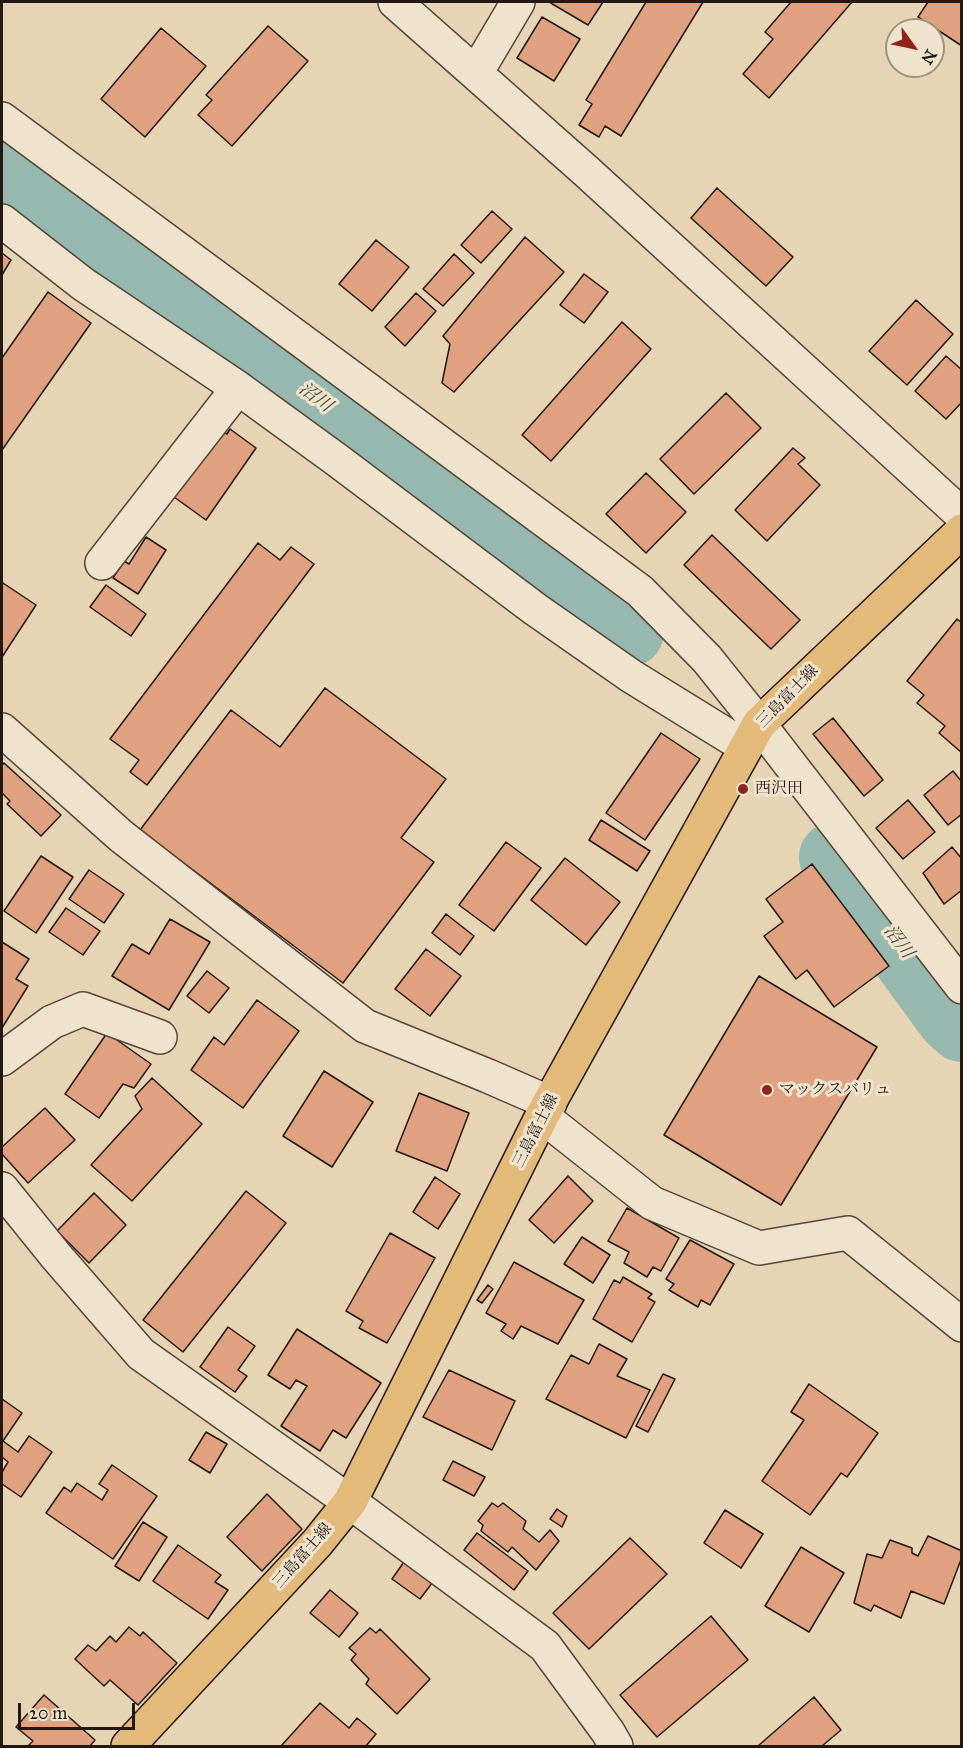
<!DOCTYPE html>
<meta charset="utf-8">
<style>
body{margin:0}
#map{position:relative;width:963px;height:1748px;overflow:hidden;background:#e7d4b4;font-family:"IM FELL Great Primer",serif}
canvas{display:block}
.frame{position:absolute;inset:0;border:3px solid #241812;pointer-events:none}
.north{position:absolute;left:885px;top:18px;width:60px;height:60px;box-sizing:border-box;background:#efe3ce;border:2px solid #9e9283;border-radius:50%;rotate:123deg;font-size:16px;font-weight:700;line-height:24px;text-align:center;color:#241812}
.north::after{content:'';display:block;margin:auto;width:21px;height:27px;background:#8f2418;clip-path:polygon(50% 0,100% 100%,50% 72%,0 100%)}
.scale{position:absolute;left:18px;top:1703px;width:117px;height:27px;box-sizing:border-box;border:3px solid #241812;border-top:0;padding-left:8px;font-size:18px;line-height:21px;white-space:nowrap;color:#241812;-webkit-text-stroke:4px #efe3ce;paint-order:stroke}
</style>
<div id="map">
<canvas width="963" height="1748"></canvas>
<div class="frame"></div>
<div class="north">N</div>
<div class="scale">20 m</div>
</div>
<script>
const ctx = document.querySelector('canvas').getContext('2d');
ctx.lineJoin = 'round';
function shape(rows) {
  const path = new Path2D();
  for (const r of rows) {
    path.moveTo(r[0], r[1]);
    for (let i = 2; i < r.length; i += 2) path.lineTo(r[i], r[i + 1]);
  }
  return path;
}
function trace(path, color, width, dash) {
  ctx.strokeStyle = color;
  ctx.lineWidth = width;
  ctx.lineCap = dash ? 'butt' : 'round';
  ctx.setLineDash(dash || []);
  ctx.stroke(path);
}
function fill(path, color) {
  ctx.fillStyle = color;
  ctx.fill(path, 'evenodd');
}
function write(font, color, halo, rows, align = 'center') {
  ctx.font = font + ' "IM FELL Great Primer","Noto Serif JP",serif';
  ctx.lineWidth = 6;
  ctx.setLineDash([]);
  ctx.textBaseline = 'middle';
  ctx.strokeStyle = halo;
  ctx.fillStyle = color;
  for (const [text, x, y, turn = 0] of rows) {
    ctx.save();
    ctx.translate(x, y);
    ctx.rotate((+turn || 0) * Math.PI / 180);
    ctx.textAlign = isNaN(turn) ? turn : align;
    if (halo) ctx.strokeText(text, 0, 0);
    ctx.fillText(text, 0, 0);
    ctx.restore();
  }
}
const river = shape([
 [2,164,629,632],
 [834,857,951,1017,962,1027]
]);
const building = shape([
 [549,2,603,2,588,25,549,2],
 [646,2,703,2,621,136,605,126,599,137,579,125,592,104,586,100,646,2],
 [791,2,852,2,769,98,743,74,773,39,765,32,791,2],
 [928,2,962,2,962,46,918,17,928,2],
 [542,17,580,39,554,81,517,58,542,17],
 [268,26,308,61,232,146,198,115,212,100,206,95,268,26],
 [161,28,206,66,145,137,101,99,161,28],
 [717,188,793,257,766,286,691,218,717,188],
 [492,211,512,229,481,263,461,245,492,211],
 [525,237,564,272,454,392,442,383,450,344,443,336,525,237],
 [376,240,409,267,372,311,339,284,376,240],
 [2,253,11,260,2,275,2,253],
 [454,254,474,273,443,306,423,289,454,254],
 [584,274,608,292,584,323,560,305,584,274],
 [48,292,91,323,2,450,2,358,48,292],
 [416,293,436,311,405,346,385,327,416,293],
 [916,300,953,334,907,385,869,351,916,300],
 [622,322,651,349,551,461,522,435,622,322],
 [946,356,962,370,962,402,946,419,915,391,946,356],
 [726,393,761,428,694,494,660,459,726,393],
 [230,429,256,448,206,520,174,497,221,431,227,434,230,429],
 [793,448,805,458,798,464,820,485,767,541,735,510,793,448],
 [646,473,686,512,646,553,606,514,646,473],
 [712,535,800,620,771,649,684,565,712,535],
 [146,537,166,550,138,594,113,578,124,561,129,564,146,537],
 [258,543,280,560,291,547,314,564,147,785,130,772,139,760,110,739,258,543],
 [3,583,36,605,2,657,2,586,3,583],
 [106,585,146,614,131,636,90,607,106,585],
 [957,619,962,623,962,753,939,733,945,726,917,703,924,695,907,681,957,619],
 [325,688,446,779,401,838,434,862,343,983,140,830,231,710,280,747,325,688],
 [833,718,883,780,864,796,813,734,833,718],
 [661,733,700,759,645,840,606,813,661,733],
 [4,763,61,815,41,836,7,804,10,801,2,793,2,765,4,763],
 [953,771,962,782,962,814,948,825,924,795,953,771],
 [908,800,935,832,903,859,876,828,908,800],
 [601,820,650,851,637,871,589,840,601,820],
 [506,842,541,868,494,931,459,905,506,842],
 [952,847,962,859,962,890,944,904,923,873,952,847],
 [41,856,73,877,36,933,4,911,41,856],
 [565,858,620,902,586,945,531,900,565,858],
 [812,864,889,966,834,1007,807,970,796,979,764,936,783,922,766,899,812,864],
 [89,870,124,894,104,923,69,899,89,870],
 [66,908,100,931,83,955,49,932,66,908],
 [446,914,474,936,460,955,432,933,446,914],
 [170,919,210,942,169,1010,112,976,132,944,149,954,170,919],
 [2,942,29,959,16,979,28,986,2,1028,2,942],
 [426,949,461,976,430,1016,395,989,426,949],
 [207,971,229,988,209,1013,187,996,207,971],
 [759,976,877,1047,781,1205,664,1135,759,976],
 [257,1000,299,1031,243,1108,191,1070,214,1037,224,1045,257,1000],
 [107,1033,151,1064,134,1088,123,1084,99,1118,65,1094,107,1033],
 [324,1071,373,1102,332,1167,283,1136,324,1071],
 [152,1078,202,1124,132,1201,91,1165,142,1109,135,1096,152,1078],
 [419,1093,469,1113,447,1171,396,1151,419,1093],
 [45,1108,75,1140,28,1183,2,1154,2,1147,45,1108],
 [568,1176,593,1201,554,1243,529,1220,568,1176],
 [435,1177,460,1194,438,1229,413,1212,435,1177],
 [246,1191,286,1223,183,1352,143,1320,246,1191],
 [94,1193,126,1225,89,1263,57,1231,94,1193],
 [627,1208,679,1238,661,1271,653,1267,647,1277,624,1263,629,1252,608,1241,627,1208],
 [390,1233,435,1258,387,1343,359,1328,363,1321,346,1311,390,1233],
 [582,1237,610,1255,593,1283,564,1264,582,1237],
 [690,1240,734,1264,710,1305,701,1300,698,1307,669,1290,674,1284,666,1279,690,1240],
 [514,1262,584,1300,558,1344,521,1326,513,1339,501,1331,506,1324,486,1313,514,1262],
 [623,1277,652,1294,648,1298,655,1302,632,1342,593,1319,614,1280,620,1283,623,1277],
 [488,1285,493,1289,482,1303,477,1300,488,1285],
 [228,1327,255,1346,238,1370,247,1376,235,1392,200,1367,228,1327],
 [297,1329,381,1383,346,1438,333,1430,320,1451,281,1426,307,1386,296,1380,290,1389,268,1375,297,1329],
 [599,1344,627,1359,617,1376,650,1390,626,1438,546,1399,571,1355,589,1364,599,1344],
 [449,1370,515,1401,492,1450,423,1417,449,1370],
 [663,1374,675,1379,648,1432,636,1426,663,1374],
 [809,1384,878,1433,847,1477,841,1473,810,1515,762,1481,804,1420,791,1412,809,1384],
 [2,1399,22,1413,3,1441,18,1452,29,1436,52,1452,21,1497,2,1484,2,1472,8,1462,2,1457,2,1399],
 [206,1432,227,1444,210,1473,189,1460,206,1432],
 [453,1461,485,1477,474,1496,443,1480,453,1461],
 [112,1465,157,1496,113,1559,46,1513,64,1487,71,1492,77,1483,102,1500,108,1490,99,1484,112,1465],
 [267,1494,302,1529,262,1571,227,1537,267,1494],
 [492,1503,498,1507,503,1503,526,1521,523,1529,539,1542,550,1530,559,1541,536,1570,512,1547,508,1552,481,1531,483,1525,478,1521,492,1503],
 [557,1509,567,1516,562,1527,550,1519,557,1509],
 [725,1510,763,1534,741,1568,704,1543,725,1510],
 [143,1522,167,1537,139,1581,115,1566,143,1522],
 [477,1533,528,1571,514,1590,464,1550,477,1533],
 [928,1536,962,1551,962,1557,944,1604,911,1591,901,1618,874,1605,871,1611,854,1603,867,1554,882,1558,890,1540,912,1548,912,1553,918,1556,928,1536],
 [630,1538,667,1574,589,1649,553,1613,630,1538],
 [178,1545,221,1575,215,1582,228,1590,208,1619,153,1581,178,1545],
 [801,1547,844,1573,809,1632,765,1606,801,1547],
 [406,1559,435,1579,420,1599,392,1579,406,1559],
 [330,1590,358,1613,339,1637,310,1613,330,1590],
 [711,1616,748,1660,657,1737,620,1695,711,1616],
 [129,1627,140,1636,143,1632,177,1663,138,1705,110,1680,104,1686,75,1659,88,1645,96,1651,110,1636,116,1642,129,1627],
 [370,1628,376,1633,380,1629,430,1679,397,1714,366,1684,369,1679,351,1660,356,1654,349,1648,370,1628],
 [44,1695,95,1740,90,1746,28,1746,33,1741,16,1727,44,1695],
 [814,1697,841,1730,822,1746,758,1746,814,1697],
 [320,1703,349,1728,357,1718,376,1734,366,1746,281,1746,320,1703]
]);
const minor = shape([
 [395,2,586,171,962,515],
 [476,73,518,2],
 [2,119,640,591,707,659,759,724,962,987],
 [2,221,83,284,238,388,337,460,535,609,631,676,746,747],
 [102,563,238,388],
 [2,730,121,836,365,1026,488,1076,550,1103],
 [2,1059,52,1022,83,1009,160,1037],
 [542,1116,652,1203,759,1248,848,1233,962,1325],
 [2,1189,56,1256,141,1354,350,1502,545,1646,608,1732,616,1746]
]);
const major = shape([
 [128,1746,317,1543,350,1502,542,1116,759,724,962,531]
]);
const markers = [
 [743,789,6,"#8f2418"],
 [767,1090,6,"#8f2418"]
];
const streetNames = [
 ["三島富士線",788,697,-46],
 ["三島富士線",536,1131,-63],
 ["三島富士線",303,1556,-49]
];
const poiNames = [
 ["西沢田",755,789],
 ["マックスバリュ",779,1090]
];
const waterNames = [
 ["沼川",315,398,37],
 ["沼川",898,942,53]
];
trace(river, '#97b8af', 70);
fill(building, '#e0a180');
trace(building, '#241812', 1.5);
trace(minor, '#55473a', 36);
trace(major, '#241812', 36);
trace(minor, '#efe3ce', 33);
trace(major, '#e4ba7a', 33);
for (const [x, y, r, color] of markers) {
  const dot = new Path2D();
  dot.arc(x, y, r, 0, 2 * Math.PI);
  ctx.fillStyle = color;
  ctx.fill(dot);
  trace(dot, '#efe3ce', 2);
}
write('16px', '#241812', '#efe3ce', streetNames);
write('16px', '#241812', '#efe3ce', poiNames, 'left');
write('italic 18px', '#464841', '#efe3ce', waterNames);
</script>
